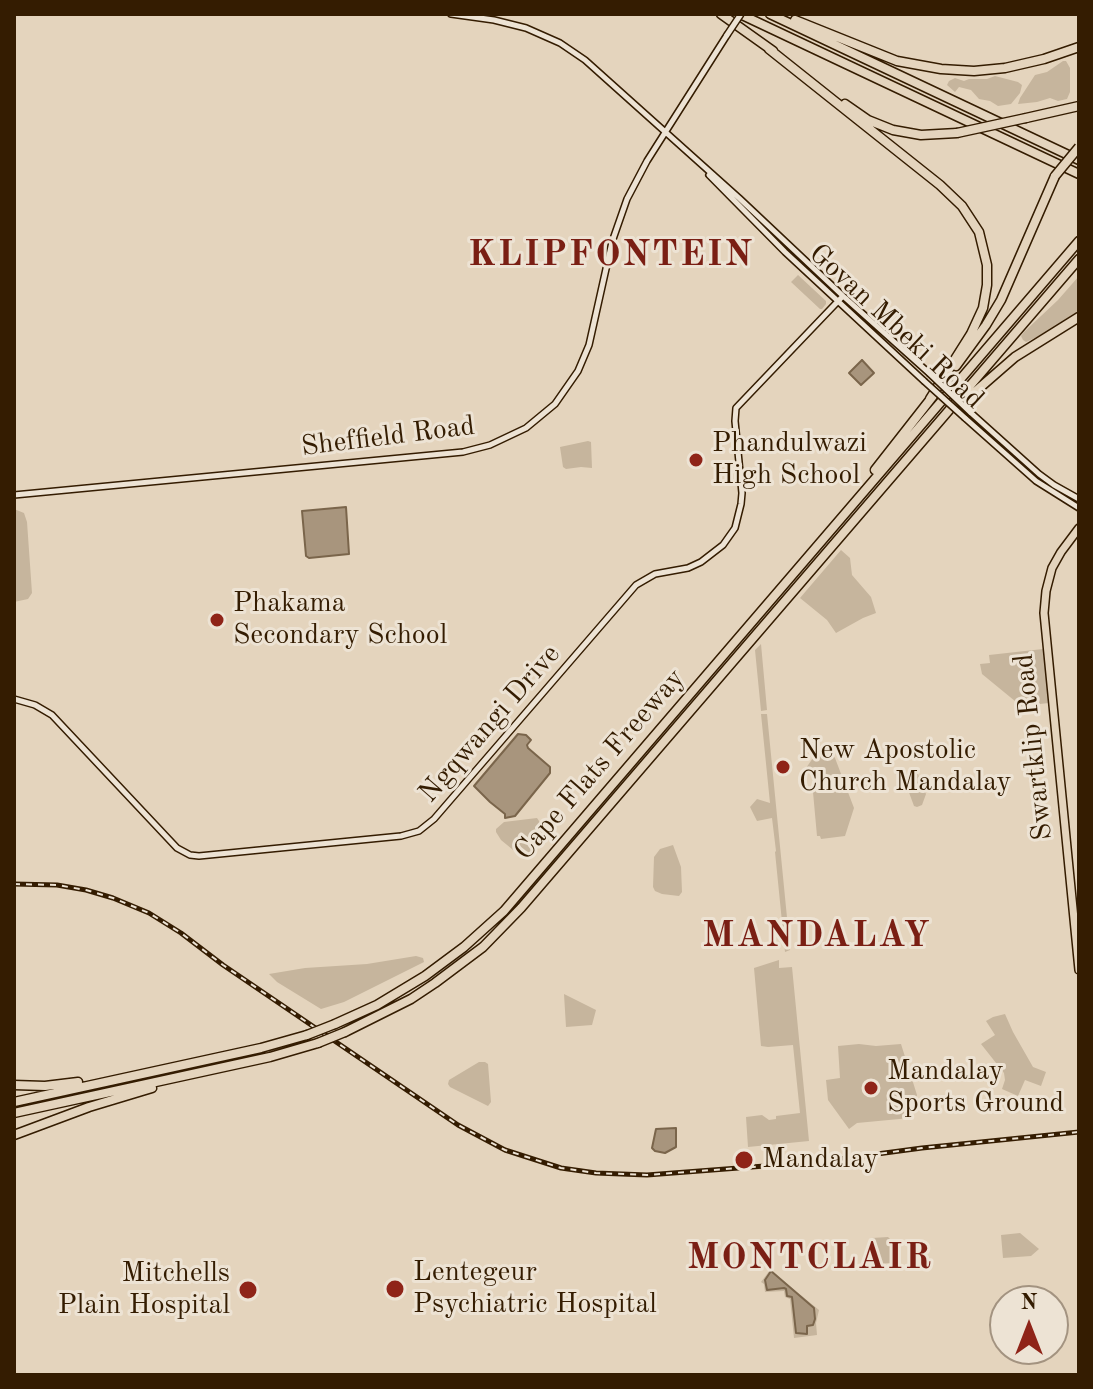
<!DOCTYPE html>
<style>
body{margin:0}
#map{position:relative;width:1093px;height:1389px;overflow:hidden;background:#e4d4bd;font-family:"Old Standard TT",serif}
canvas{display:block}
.frame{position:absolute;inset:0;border:16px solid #341c01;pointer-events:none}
.north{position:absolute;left:989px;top:1285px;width:80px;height:80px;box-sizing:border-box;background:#ede3d4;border:2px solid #a39380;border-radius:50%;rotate:0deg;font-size:22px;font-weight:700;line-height:32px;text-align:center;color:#341c01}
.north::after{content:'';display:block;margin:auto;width:28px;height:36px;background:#8f2418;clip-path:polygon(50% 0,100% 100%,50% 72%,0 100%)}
</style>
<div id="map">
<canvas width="1093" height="1389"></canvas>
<div class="frame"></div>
<div class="north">N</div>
</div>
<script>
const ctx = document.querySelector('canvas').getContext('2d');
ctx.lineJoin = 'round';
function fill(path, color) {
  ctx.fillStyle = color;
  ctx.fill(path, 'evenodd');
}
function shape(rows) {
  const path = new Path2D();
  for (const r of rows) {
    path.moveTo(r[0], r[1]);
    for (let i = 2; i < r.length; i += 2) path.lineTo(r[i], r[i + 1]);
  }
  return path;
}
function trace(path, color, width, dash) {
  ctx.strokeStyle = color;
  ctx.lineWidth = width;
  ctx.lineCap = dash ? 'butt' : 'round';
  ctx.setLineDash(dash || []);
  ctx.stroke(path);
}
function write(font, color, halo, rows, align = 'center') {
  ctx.font = font + ' "Old Standard TT",serif';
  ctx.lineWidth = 6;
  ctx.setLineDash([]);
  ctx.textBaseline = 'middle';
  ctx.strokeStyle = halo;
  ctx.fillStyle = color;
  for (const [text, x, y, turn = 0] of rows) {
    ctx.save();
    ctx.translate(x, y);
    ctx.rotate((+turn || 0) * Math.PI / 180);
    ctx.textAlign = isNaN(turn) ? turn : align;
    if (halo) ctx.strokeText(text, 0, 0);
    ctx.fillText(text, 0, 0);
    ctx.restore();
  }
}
const green = shape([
 [1063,61,1066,61,1070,68,1070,92,1067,99,1058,101,1050,98,1037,102,1018,104,1020,98,1035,75,1047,72],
 [995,76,1018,82,1022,85,1020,93,1011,104,998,106,990,101,979,99,971,90,959,87,955,92,947,85,949,81,955,78,964,81,969,79,987,79],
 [798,275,826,301,826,304,822,309,820,309,791,282],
 [1079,276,1079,313,1037,337,1026,342,1023,340,1021,336,1025,331,1058,300],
 [588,441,591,442,592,468,581,467,566,469,563,467,560,447],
 [14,509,24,513,27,522,32,593,28,599,14,602],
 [841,550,850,558,852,575,871,597,876,613,863,618,836,633,827,620,800,598],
 [761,644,767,710,761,711,755,650],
 [1043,649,1049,703,1021,706,982,674,980,664,990,663,989,655],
 [761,714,767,714,790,948,790,950,785,952,775,852,776,851,772,818,757,821,750,807,757,799,770,803],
 [825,746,835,758,854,808,845,836,821,839,820,836,817,836,813,792,814,776,804,771,815,755],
 [913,770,917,772,926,794,922,805,917,807,914,806,904,779,905,775],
 [537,818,541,824,547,825,556,819,556,823,527,857,518,854,501,840,496,832,496,829,504,822],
 [673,845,681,867,682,892,679,896,662,894,655,891,653,887,654,857,660,849],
 [416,956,423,958,424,962,344,1002,321,1009,277,982,269,974,305,968,367,964],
 [779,960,779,968,792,967,809,1141,748,1147,746,1117,762,1115,769,1120,776,1119,776,1116,800,1113,793,1045,768,1047,761,1046,754,968],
 [564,994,596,1010,592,1025,566,1027],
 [1005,1014,1013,1032,1033,1067,1046,1072,1041,1086,1025,1080,1018,1096,1002,1089,1005,1080,1004,1073,981,1044,995,1035,986,1021,993,1017],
 [859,1044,876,1046,901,1044,917,1095,910,1118,857,1123,849,1129,828,1100,826,1080,840,1078,838,1046],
 [479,1062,485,1062,488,1064,491,1102,488,1106,450,1087,448,1084,449,1080],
 [1020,1233,1039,1249,1031,1256,1003,1258,1001,1235],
 [888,1237,890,1239,891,1263,876,1264,872,1238],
 [770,1270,819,1310,816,1323,817,1335,794,1338,790,1299,785,1297,784,1291,765,1292,764,1284,761,1282]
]);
const water = shape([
 [862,360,874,373,861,385,849,373,862,360],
 [346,507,349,554,309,558,306,556,302,511,346,507],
 [518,734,526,735,531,740,527,745,528,748,550,767,550,773,515,816,505,818,505,814,490,802,474,786,518,734],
 [676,1128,676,1147,665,1153,655,1151,652,1148,656,1129,676,1128],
 [771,1271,814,1308,815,1319,813,1325,807,1326,807,1334,796,1333,792,1297,787,1296,786,1289,784,1288,767,1290,765,1280,771,1271]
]);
const secondary = shape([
 [451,14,494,20,526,28,560,43,585,60,739,198,843,296,929,373],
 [709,175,785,252,924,381],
 [970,412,1039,474,1054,485,1079,499],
 [965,418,1036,481,1079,508],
 [14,495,463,452,490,445,526,428,555,404,578,371,589,345,612,242,627,199,647,161,727,35],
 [14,699,35,705,52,715,177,848,190,855,199,856,401,836,419,831,434,819,636,585,655,574,688,568,701,562,723,545,735,528,741,504,742,493,735,421,736,408,843,296]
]);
const primary = shape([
 [1079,528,1061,552,1052,568,1046,591,1044,613,1079,970]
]);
const highway = shape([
 [721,14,773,51],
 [740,14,1079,174],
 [770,14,1079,160],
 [795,20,897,61,941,69,974,71,1005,68,1044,59,1079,47],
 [769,49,940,185,962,206,979,232,987,265,987,285,983,308,971,334,930,399],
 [845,104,868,120,893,130,921,135,957,133],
 [1026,118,1079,106],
 [956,366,986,325,1001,300,1055,176],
 [961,404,1015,357,1079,317],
 [875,470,933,396],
 [335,1024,377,1005,425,976,464,947,504,911,1079,241],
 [345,1032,411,999,435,983,483,947,521,908,1079,259],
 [14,1085,45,1086,78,1082],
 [14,1102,261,1048,307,1035],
 [14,1113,270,1057,318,1043],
 [14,1135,89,1107,152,1088]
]);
const rail = shape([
 [14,884,57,885,86,890,113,898,149,913,181,933,223,965,458,1125,505,1150,561,1168,596,1173,647,1175,817,1162,922,1148,1079,1132]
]);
const secondaryBridge = shape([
 [727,35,741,14],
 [929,373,970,412],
 [924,381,965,418]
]);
const highwayBridge = shape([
 [957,133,1026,118],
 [1055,176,1079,147],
 [307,1035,335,1024],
 [318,1043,345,1032]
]);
const markers = [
 [696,460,8,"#8f2418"],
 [217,620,8,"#8f2418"],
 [783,767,8,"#8f2418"],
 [871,1088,8,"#8f2418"],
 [744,1160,10,"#8f2418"],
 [395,1289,10,"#8f2418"],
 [248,1290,10,"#8f2418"]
];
const streetNames = [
 ["Govan Mbeki Road",896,327,43],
 ["Sheffield Road",388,437,-7],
 ["Ngqwangi Drive",490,724,-49],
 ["Swartklip Road",1034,747,-96],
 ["Cape Flats Freeway",600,765,-49]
];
const poiNames = [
 ["Phandulwazi",712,444],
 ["High School",712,476],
 ["Phakama",233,604],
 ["Secondary School",233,636],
 ["New Apostolic",799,751],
 ["Church Mandalay",799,783],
 ["Mandalay",887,1072],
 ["Sports Ground",887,1104],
 ["Mandalay",762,1160],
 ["Lentegeur",413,1273],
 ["Psychiatric Hospital",413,1305],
 ["Mitchells",230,1274,"right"],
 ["Plain Hospital",230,1306,"right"]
];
const districtNames = [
 ["KLIPFONTEIN",611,256],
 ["MANDALAY",817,937],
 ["MONTCLAIR",810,1259]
];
fill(green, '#c6b59d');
fill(water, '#a8957d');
trace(water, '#7a654b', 2);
trace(secondary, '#341c01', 8);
trace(primary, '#341c01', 10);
trace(highway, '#341c01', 11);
trace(secondary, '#ede3d4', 5);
trace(primary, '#e4d4bd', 7);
trace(highway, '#e4d4bd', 8);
trace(rail, '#341c01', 5);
trace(rail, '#ede3d4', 2, [6]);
trace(secondaryBridge, '#341c01', 8, []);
trace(highwayBridge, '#341c01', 11, []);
trace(secondaryBridge, '#ede3d4', 5);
trace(highwayBridge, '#e4d4bd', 8);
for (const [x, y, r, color] of markers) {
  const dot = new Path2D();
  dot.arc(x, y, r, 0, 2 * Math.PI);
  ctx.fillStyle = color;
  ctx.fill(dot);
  trace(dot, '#ede3d4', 3);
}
write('28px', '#341c01', '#ede3d4', streetNames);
write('28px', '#341c01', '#ede3d4', poiNames, 'left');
ctx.letterSpacing = '2px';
write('bold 36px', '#7a1f14', '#ede3d4', districtNames);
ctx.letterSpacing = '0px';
</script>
